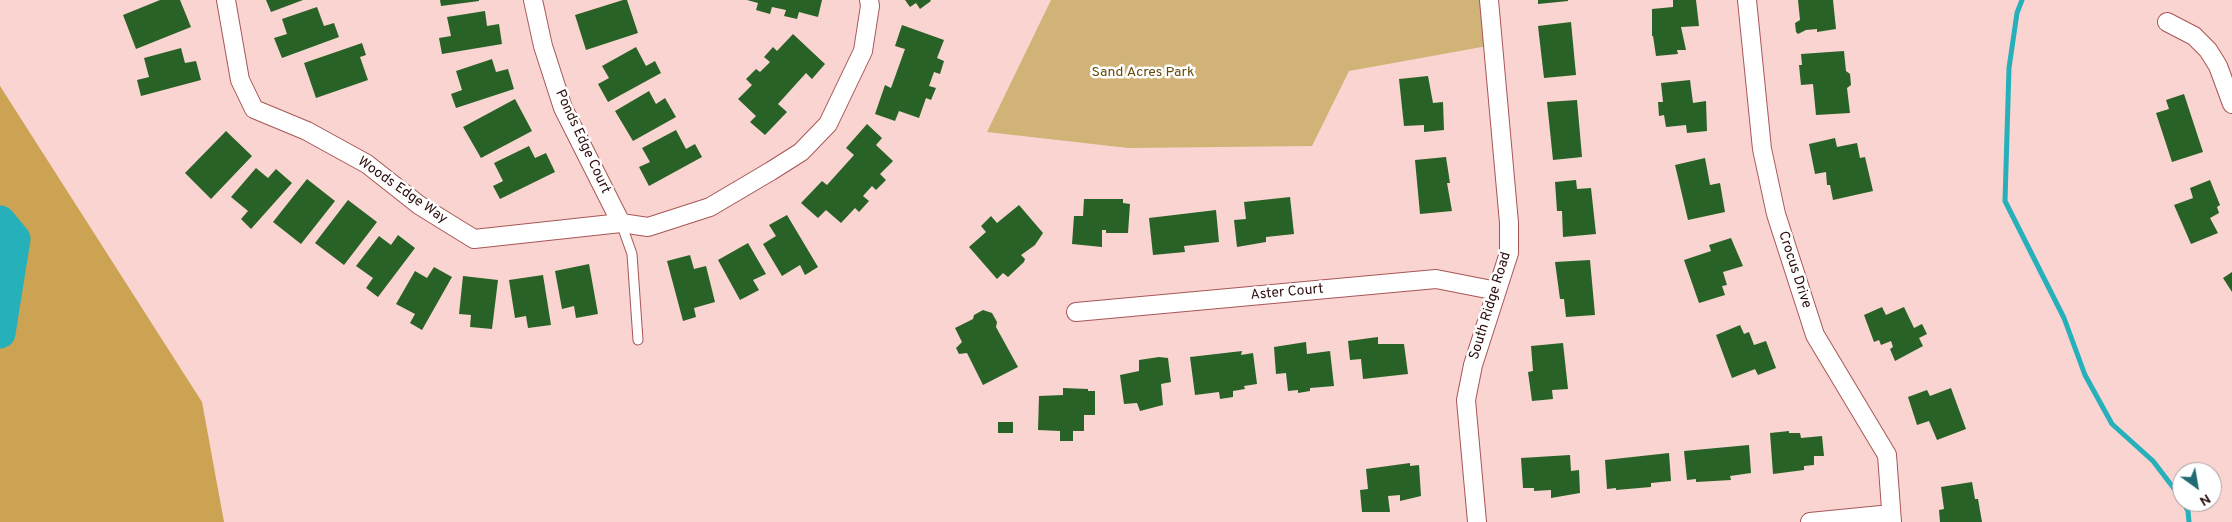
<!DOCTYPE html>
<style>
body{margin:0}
#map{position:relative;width:2232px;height:522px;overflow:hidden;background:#f9d4d1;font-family:Overpass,sans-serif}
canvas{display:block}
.north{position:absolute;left:2172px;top:462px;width:50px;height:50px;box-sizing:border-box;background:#fff;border:1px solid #ab9f9f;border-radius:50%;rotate:148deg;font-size:14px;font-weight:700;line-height:20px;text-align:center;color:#2e0f0e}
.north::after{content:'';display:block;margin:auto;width:18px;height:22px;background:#216c72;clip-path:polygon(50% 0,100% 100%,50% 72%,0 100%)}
</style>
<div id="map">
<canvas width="2232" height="522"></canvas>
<div class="north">N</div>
</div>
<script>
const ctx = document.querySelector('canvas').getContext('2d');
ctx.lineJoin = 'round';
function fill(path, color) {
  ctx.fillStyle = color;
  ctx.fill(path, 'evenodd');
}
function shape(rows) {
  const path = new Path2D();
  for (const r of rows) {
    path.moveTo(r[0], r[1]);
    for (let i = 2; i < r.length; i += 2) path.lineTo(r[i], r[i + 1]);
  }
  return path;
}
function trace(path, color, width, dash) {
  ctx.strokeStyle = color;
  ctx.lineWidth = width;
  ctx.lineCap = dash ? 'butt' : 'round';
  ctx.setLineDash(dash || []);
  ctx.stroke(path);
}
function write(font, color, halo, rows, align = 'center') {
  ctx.font = font + ' Overpass,sans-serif';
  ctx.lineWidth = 5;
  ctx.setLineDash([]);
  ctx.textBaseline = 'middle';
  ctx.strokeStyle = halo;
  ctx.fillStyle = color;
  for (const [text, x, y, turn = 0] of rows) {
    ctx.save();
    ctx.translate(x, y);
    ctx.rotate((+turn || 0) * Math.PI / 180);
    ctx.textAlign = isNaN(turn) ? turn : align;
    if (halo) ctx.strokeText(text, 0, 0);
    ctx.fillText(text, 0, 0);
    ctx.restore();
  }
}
const green = shape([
 [1051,0,1487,0,1493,45,1349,71,1312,146,1128,148,987,132]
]);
const forest = shape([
 [0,86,202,402,224,522,0,522]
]);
const stream = shape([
 [2022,0,2017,13,2009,68,2005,201,2064,318,2085,375,2112,424,2153,461,2182,499],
 [2183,502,2188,511,2189,522]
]);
const river = shape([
 [0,221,15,239,0,333]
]);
const building = shape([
 [160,0,180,0,191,27,136,49,123,15],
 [266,0,303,0,271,12],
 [440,0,479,0,479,1,441,6],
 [623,0,627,0,638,33,586,50,575,15],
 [747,0,822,0,818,17,799,12,797,19,784,16,786,10,772,7,770,14,756,10,758,3],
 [905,0,930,0,931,1,920,9,916,3,910,7],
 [1538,0,1568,0,1568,1,1538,4],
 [1673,0,1696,0,1699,26,1681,27,1686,50,1677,50,1678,54,1656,56,1653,36,1652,36,1652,9,1673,7],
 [1798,0,1833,0,1836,29,1817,32,1817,29,1806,30,1798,34,1796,32,1795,23,1800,20],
 [317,7,324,26,334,23,339,37,282,58,274,38,287,34,282,19],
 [485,11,487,26,499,24,502,44,442,54,439,38,451,36,447,17],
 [1571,22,1576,75,1544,78,1538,26],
 [902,25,944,40,937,58,944,61,940,74,934,72,929,86,936,88,931,100,926,98,919,118,899,111,895,121,875,114,885,85,891,88,905,49,895,46],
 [793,34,825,64,812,79,806,73,778,104,787,112,765,135,750,122,756,116,738,99,752,85,746,79,756,69,760,72,770,62,764,57,773,47,777,51],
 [362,43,366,55,360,57,368,80,316,98,304,63],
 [636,47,646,66,655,61,661,73,608,102,598,84,609,78,602,66],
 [181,48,185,63,196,61,201,80,141,96,137,80,149,77,144,58],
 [1844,51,1846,71,1850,74,1851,85,1847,88,1850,113,1816,115,1813,84,1801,85,1799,65,1802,65,1801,54],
 [492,59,496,72,508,69,514,89,456,108,451,94,462,90,456,71],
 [1428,76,1433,103,1443,102,1444,130,1424,132,1424,125,1404,126,1399,79],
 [1690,80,1693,103,1706,101,1707,131,1687,133,1686,125,1666,127,1664,115,1659,116,1658,102,1663,102,1661,83],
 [649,91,656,104,665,98,676,117,633,141,615,111],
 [2184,94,2203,152,2172,162,2156,113,2169,109,2166,100],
 [515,99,532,131,481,158,463,127],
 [1577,100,1582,157,1553,160,1547,102],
 [867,124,882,138,876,145,893,161,880,174,886,180,876,190,872,186,863,196,869,201,859,212,855,208,841,223,826,210,818,218,801,203,822,181,827,185,854,155,846,148],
 [676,130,686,149,695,144,702,157,649,186,639,167,650,162,642,148],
 [226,131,252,156,211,199,185,173],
 [1835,138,1837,147,1857,143,1860,158,1865,157,1873,191,1833,200,1830,185,1827,185,1826,172,1815,174,1809,144],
 [529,146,535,158,546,153,555,172,500,199,493,186,503,181,494,163],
 [1446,157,1450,183,1447,183,1452,211,1420,214,1415,160],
 [1705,158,1710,185,1720,183,1725,212,1688,220,1675,165],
 [256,168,268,178,276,169,292,183,251,229,241,219,248,211,231,197],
 [307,179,335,201,301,244,273,222],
 [1576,180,1577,189,1591,188,1596,234,1563,237,1562,211,1557,211,1555,182],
 [2210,180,2220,205,2217,207,2219,213,2210,218,2218,233,2191,244,2174,205,2193,198,2190,188],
 [1290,197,1294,234,1266,237,1266,242,1237,247,1234,220,1246,219,1244,202],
 [1084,199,1123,199,1123,203,1130,204,1128,233,1106,233,1106,230,1102,230,1102,247,1072,244,1074,216,1083,216],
 [348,200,377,222,344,265,315,243],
 [1019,205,1043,233,1035,245,1021,255,1025,259,1024,262,1008,277,1003,273,997,279,969,247,986,232,981,226,991,216,997,223],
 [1216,210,1219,242,1184,246,1185,252,1153,255,1149,218],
 [787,215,818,267,805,275,800,265,782,276,763,244,776,236,769,225],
 [398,235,415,248,378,297,366,288,373,278,356,266,379,236,391,245],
 [1731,238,1743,266,1723,272,1727,285,1722,286,1725,295,1699,303,1684,260,1711,251,1709,245],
 [748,243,766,274,753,280,759,290,740,300,718,260],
 [690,255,694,269,706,266,715,302,694,308,696,317,683,321,667,261],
 [1590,260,1595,315,1566,317,1564,299,1560,299,1555,262],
 [589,264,598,314,576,318,574,306,562,309,555,271],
 [434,267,452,277,422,330,410,323,415,314,396,304,415,271,427,278],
 [2232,272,2232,292,2223,278],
 [543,275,551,325,528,328,526,316,515,318,509,280],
 [463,276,498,280,492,329,470,327,471,315,459,314],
 [1882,307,1886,315,1904,307,1914,328,1922,324,1927,334,1919,338,1923,346,1895,361,1890,349,1893,347,1891,341,1881,345,1879,340,1874,342,1864,315],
 [983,310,992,313,997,322,996,327,1018,367,983,385,967,353,959,354,956,348,962,342,955,328,973,319,974,315],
 [1740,325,1744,334,1749,332,1754,345,1766,341,1776,368,1758,375,1755,369,1732,378,1716,335],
 [1378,337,1378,344,1404,344,1408,374,1363,379,1361,359,1350,360,1348,341],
 [1306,342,1307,354,1330,351,1334,386,1310,388,1310,391,1298,393,1298,390,1288,391,1286,373,1276,374,1274,347],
 [1563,343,1568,389,1552,390,1553,399,1532,401,1528,372,1533,371,1531,346],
 [1242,351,1241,355,1253,353,1257,384,1244,386,1245,389,1233,391,1233,397,1220,399,1219,392,1195,395,1190,357],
 [1159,357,1168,358,1171,382,1161,384,1163,405,1140,411,1137,403,1124,404,1120,375,1139,371,1139,360],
 [1063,388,1088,389,1088,391,1095,391,1095,415,1084,415,1084,431,1073,431,1073,441,1060,441,1060,431,1038,430,1039,396,1063,395],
 [1951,388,1966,429,1937,440,1929,421,1917,425,1908,397,1927,390,1930,396],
 [998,422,1013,422,1013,433,998,433],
 [1789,431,1789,433,1800,433,1801,438,1822,436,1824,456,1814,456,1814,465,1804,466,1804,470,1773,474,1770,433],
 [1749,445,1751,473,1730,476,1731,480,1696,482,1696,479,1687,480,1684,451],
 [1669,453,1671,481,1651,483,1651,487,1616,490,1616,488,1607,489,1605,460],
 [1570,455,1571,471,1579,470,1580,493,1551,498,1551,490,1534,491,1534,488,1523,488,1521,458],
 [1410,463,1410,466,1419,465,1421,496,1400,501,1400,495,1388,496,1390,512,1362,512,1360,490,1368,489,1366,469],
 [1972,482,1975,499,1978,499,1982,522,1940,522,1939,510,1944,509,1941,487]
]);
const service = shape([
 [621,223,632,254,638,340]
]);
const minor = shape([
 [226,0,240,80,254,109,307,131,367,164,419,205,474,239,621,223,648,227,710,207,771,171,801,152,828,124,863,51,870,6,869,0],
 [533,0,543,46,563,108,621,223],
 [1747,0,1762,149,1776,214,1815,335,1887,455,1892,522],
 [2167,22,2194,36,2208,50,2218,66,2232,104],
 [1076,312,1436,279,1497,291],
 [1477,522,1466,400,1473,365,1509,253,1509,223,1489,0],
 [1810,522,1891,514]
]);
const parkNames = [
 ["Sand Acres Park",1143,73]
];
const streetNames = [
 ["Ponds Edge Court",582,142,65],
 ["Woods Edge Way",402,191,35],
 ["Crocus Drive",1794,270,72],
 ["Aster Court",1287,293,-5],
 ["South Ridge Road",1491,306,-73]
];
fill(green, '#d2b377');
fill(forest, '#cca352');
trace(stream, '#26b0ba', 5);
trace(river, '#26b0ba', 31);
fill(building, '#286226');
trace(service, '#a75755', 11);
trace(minor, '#a75755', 20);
trace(service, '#fff', 9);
trace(minor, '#fff', 18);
write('14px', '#664b09', '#fff', parkNames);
write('14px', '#2e0f0e', '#fff', streetNames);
</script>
